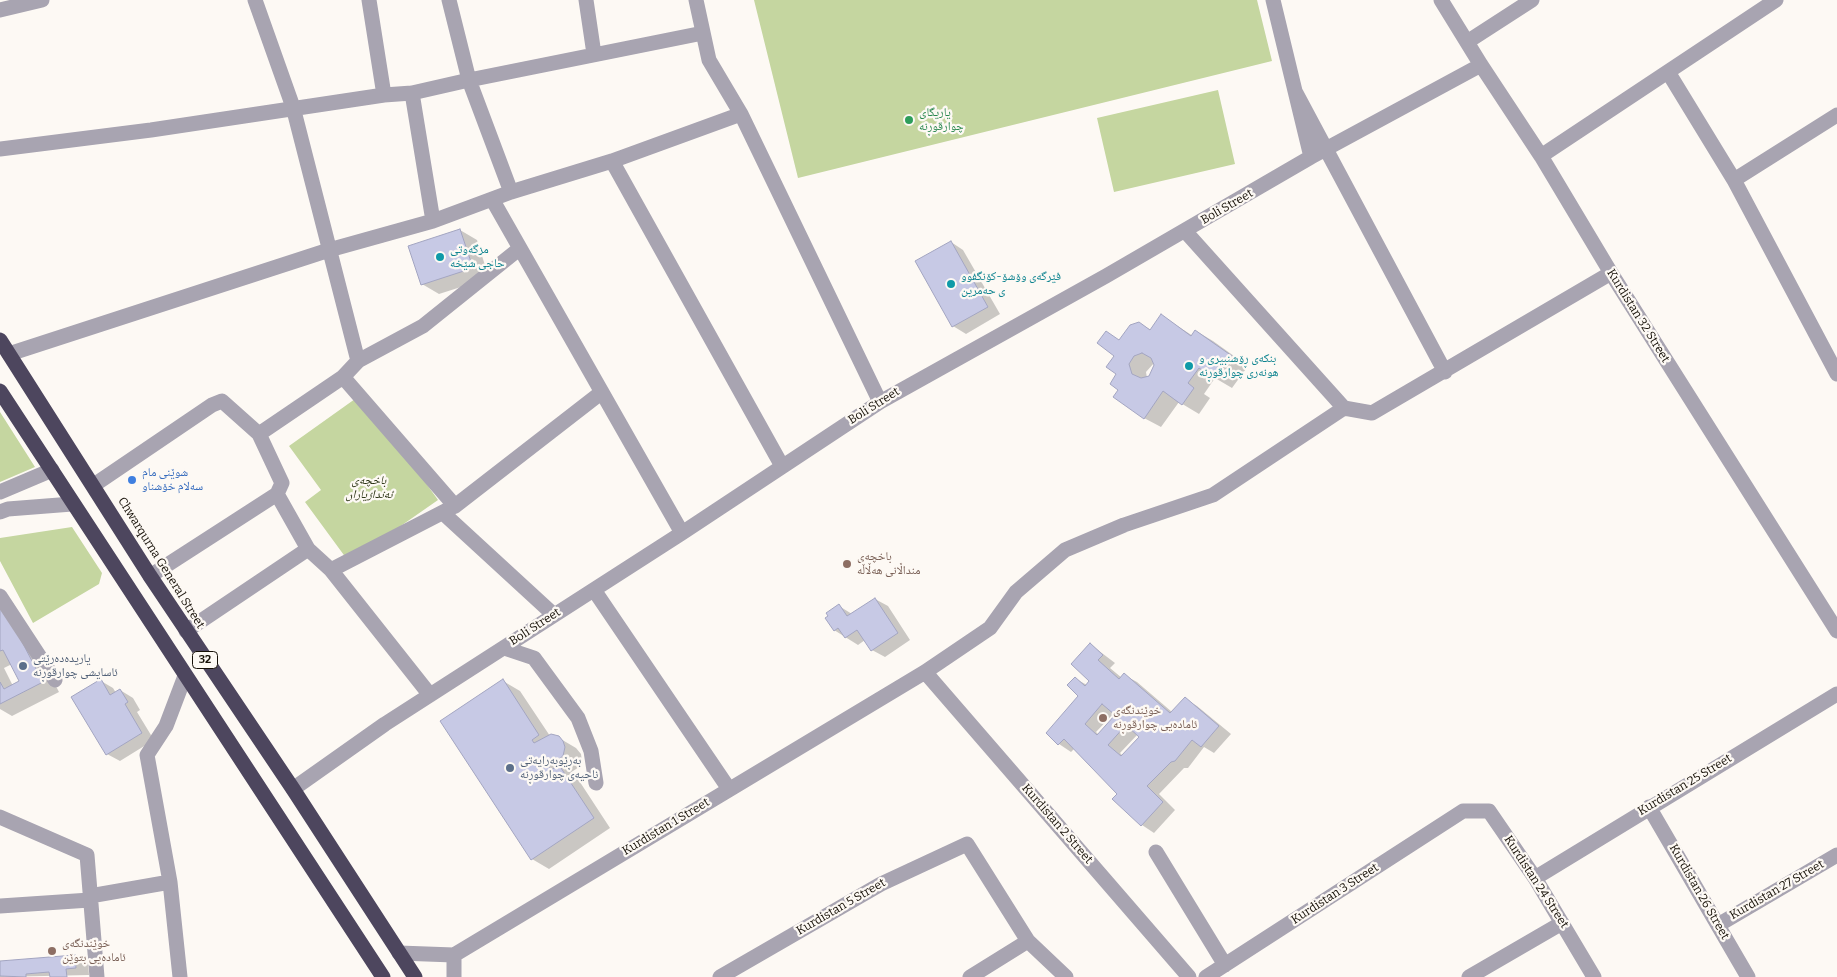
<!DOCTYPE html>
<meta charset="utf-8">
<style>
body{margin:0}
canvas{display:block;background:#fdf9f4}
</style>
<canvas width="1837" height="977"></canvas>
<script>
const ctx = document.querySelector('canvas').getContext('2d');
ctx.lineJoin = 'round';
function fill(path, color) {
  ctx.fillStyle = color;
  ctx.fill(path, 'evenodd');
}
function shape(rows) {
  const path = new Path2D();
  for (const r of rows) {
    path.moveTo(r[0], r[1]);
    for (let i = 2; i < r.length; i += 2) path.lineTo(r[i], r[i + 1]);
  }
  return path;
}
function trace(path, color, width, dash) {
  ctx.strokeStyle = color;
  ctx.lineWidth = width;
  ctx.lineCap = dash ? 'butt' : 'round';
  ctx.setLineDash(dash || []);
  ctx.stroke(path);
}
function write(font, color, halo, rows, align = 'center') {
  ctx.font = font + ' Bitter,"Noto Naskh Arabic",serif';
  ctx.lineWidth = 4.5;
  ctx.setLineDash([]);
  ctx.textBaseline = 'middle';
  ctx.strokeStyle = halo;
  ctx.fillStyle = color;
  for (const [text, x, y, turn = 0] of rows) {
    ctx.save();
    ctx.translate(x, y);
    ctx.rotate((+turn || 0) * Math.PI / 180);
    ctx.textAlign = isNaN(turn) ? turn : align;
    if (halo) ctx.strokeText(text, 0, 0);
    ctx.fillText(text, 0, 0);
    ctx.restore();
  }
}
const green = shape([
 [754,0,1257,0,1272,61,798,178],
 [1218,90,1235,164,1114,192,1097,118],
 [362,394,438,500,349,562,305,502,321,490,289,446],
 [0,412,35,467,0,482],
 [72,527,102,573,99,584,33,623,0,561,0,538]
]);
const shadow = shape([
 [460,230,477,240,489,278,439,294,422,284],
 [951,242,963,250,1000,314,966,334,953,326,916,262],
 [1162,316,1193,336,1196,331,1213,341,1248,366,1232,388,1215,378,1204,394,1210,398,1199,414,1179,402,1161,427,1144,418,1120,389,1115,355,1106,332,1120,341,1139,323,1151,330],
 [1154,363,1155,370,1147,378,1146,372],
 [0,596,13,603,59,692,12,716,0,709],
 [12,664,21,682,13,686,4,668],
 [875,599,888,606,910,640,885,657,872,650,865,640,858,645,834,630,839,606,852,614],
 [1090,644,1115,663,1110,668,1122,678,1124,675,1137,682,1172,712,1185,699,1197,706,1231,734,1214,753,1204,747,1188,768,1184,768,1159,794,1175,810,1154,833,1142,825,1119,794,1074,749,1071,752,1059,744,1047,733,1080,695,1076,679,1087,685,1090,681],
 [1114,713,1116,715,1099,735,1096,732],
 [1138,734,1141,736,1123,756,1120,753],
 [101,681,113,688,116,693,120,690,133,698,140,710,137,712,154,740,120,761,107,754],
 [503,681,520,691,550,736,559,738,576,748,581,754,582,762,579,767,570,773,576,776,610,828,549,869,532,859],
 [75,956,88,963,89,975,0,977,0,962]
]);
const building = shape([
 [460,229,473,268,421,285,408,246,460,229],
 [951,241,988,307,952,327,915,261,951,241],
 [1161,314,1191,336,1195,330,1232,356,1215,379,1199,368,1188,383,1194,388,1182,405,1163,391,1144,419,1113,397,1118,390,1110,384,1116,374,1106,367,1114,356,1097,343,1106,331,1119,340,1130,325,1139,322,1150,330,1161,314],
 [1142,353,1151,358,1154,365,1149,376,1141,378,1132,374,1129,364,1134,356,1142,353],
 [875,598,898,633,871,651,857,630,845,638,838,628,834,631,825,618,828,616,826,613,839,604,847,616,875,598],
 [0,600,43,682,0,704,0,682,4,689,19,681,3,650,0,651,0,600],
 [1090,643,1103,655,1098,660,1119,679,1124,673,1170,713,1185,697,1219,726,1201,747,1192,740,1175,761,1171,762,1147,786,1163,802,1141,826,1112,799,1117,794,1064,739,1058,745,1046,733,1078,696,1067,685,1075,677,1085,686,1089,681,1071,664,1090,643],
 [1102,704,1115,715,1097,735,1085,724,1102,704],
 [1126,725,1139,737,1121,756,1108,745,1126,725],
 [101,679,110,695,120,689,128,702,125,704,142,733,106,755,71,697,101,679],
 [503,679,539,735,532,740,534,743,551,734,559,736,563,741,565,747,563,756,549,766,551,770,559,765,594,818,531,860,440,721,503,679],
 [75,955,76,968,66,969,67,977,50,977,49,972,26,974,26,977,0,976,0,961,75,955]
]);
const minor = shape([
 [255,0,293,107,358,361],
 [369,0,384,95],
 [449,0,469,80,511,192],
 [586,0,594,54],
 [696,0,709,60,741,114,880,402],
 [1273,0,1311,157],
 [1441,0,1481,65,1541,156,1611,273,1837,631],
 [0,10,42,0],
 [1467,42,1532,0],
 [1668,72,1734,180,1837,374],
 [412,93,433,221],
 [1296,93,1445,372],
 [0,149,151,130,384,95,412,93,469,80,703,33],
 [1541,156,1776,0],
 [612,161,782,466],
 [1734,180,1837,115],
 [492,199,682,533],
 [1185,231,1344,408,1372,413,1611,273],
 [9,354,329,250,433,221,511,192,612,161,741,114],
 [259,434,343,377],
 [94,485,212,405,222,401,259,434,282,483,277,494,150,576],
 [0,492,52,470],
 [277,494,308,549,331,570,430,695],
 [455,506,343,377,358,361,423,326,519,249],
 [0,512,8,509,72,504],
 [443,513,554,615],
 [331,570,455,506,602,392],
 [594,590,729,789],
 [0,596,55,680],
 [186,631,308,549],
 [504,648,534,658,578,718,591,751,596,783],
 [925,672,1189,977],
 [293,789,385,724,682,533,880,402,1106,276,1311,157,1481,65],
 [1649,807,1748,977],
 [0,817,87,855,97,977],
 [1156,852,1225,965],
 [1535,878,1837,694],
 [90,896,170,882],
 [0,906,90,900],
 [1718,925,1837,855],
 [399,953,454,955,925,672,990,628,1016,592,1065,550,1124,525,1213,495,1344,408],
 [180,977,170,882,147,755,166,726,185,676],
 [454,977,454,955],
 [720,977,881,884,967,844,1028,941,1066,977],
 [970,977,1028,941],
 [1206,977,1463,811,1489,811,1535,878,1594,977],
 [1469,977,1562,923]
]);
const highway = shape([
 [0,340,150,576,293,789,415,977],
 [0,391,383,977]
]);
const markers = [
 [909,120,5,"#2e9e5b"],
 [440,257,5,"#0f9aa8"],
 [951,284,5,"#0f9aa8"],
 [1189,366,5,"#0f9aa8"],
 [132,480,5,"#3f7fe0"],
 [847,564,5,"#8d6e63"],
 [23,666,5,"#5c6f8a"],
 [1103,718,5,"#8d6e63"],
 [510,768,5,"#5c6f8a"],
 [52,951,5,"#8d6e63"]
];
const shields = [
 [205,660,25]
];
const shieldNames = [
 ["32",205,660]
];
const leisureNames = [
 ["یاریگای",919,113],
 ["چوارقوڕنە",919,127]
];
const streetNames = [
 ["Boli Street",1227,207,-30],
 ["Kurdistan 32 Street",1638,316,58],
 ["Boli Street",874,406,-32],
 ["Chwarqurna General Street",161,563,58],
 ["Boli Street",535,627,-33],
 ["Kurdistan 25 Street",1685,785,-31],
 ["Kurdistan 2 Street",1057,824,49],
 ["Kurdistan 1 Street",666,827,-31],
 ["Kurdistan 24 Street",1536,882,57],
 ["Kurdistan 27 Street",1777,890,-30],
 ["Kurdistan 26 Street",1699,892,60],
 ["Kurdistan 3 Street",1335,894,-33],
 ["Kurdistan 5 Street",841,907,-30]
];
const cultureNames = [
 ["مزگەوتی",450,250],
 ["حاجی شێخە",450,264],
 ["فێرگەی وۆشۆ-کۆنگفوو",961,277],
 ["ی حەمرین",961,291],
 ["بنکەی ڕۆشنبیری و",1199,359],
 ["هونەری چوارقوڕنە",1199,373]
];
const shopNames = [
 ["شوێنی مام",142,473],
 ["سەلام خۆشناو",142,487]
];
const parkNames = [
 ["باخچەی",369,481],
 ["ئەندازیاران",369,495]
];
const educationNames = [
 ["باخچەی",857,557],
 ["منداڵانی هەڵاڵە",857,571],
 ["خوێندنگەی",1113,711],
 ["ئامادەیی چوارقوڕنە",1113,725],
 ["خوێندنگەی",62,944],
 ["ئامادەیی بتوێن",62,958]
];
const serviceNames = [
 ["یاریدەدەرێتی",33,659],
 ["ئاسایشی چوارقوڕنە",33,673],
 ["بەڕێوبەرایەتی",520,761],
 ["ناحیەی چوارقوڕنە",520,775]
];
fill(green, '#c5d6a0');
fill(shadow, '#0003');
fill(building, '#c7c9e5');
trace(building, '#a3a5c1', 1);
trace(minor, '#a8a4b1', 15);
trace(highway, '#4d465e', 15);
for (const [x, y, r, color] of markers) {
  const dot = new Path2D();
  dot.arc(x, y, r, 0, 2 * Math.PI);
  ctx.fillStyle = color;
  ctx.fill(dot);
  trace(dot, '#fdf9f4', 2);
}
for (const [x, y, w] of shields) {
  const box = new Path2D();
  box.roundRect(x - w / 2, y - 8.5, w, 17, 4);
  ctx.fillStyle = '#fdf9f4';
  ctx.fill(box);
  trace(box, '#161007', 1);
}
write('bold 11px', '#161007', null, shieldNames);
write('12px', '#27864d', '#fdf9f4', leisureNames, 'left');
write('12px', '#161007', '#fdf9f4', streetNames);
write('12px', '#0d838f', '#fdf9f4', cultureNames, 'left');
write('12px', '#366cbe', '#fdf9f4', shopNames, 'left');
write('italic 12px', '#283111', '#fdf9f4', parkNames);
write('12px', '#785e54', '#fdf9f4', educationNames, 'left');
write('12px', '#4e5e75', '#fdf9f4', serviceNames, 'left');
</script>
